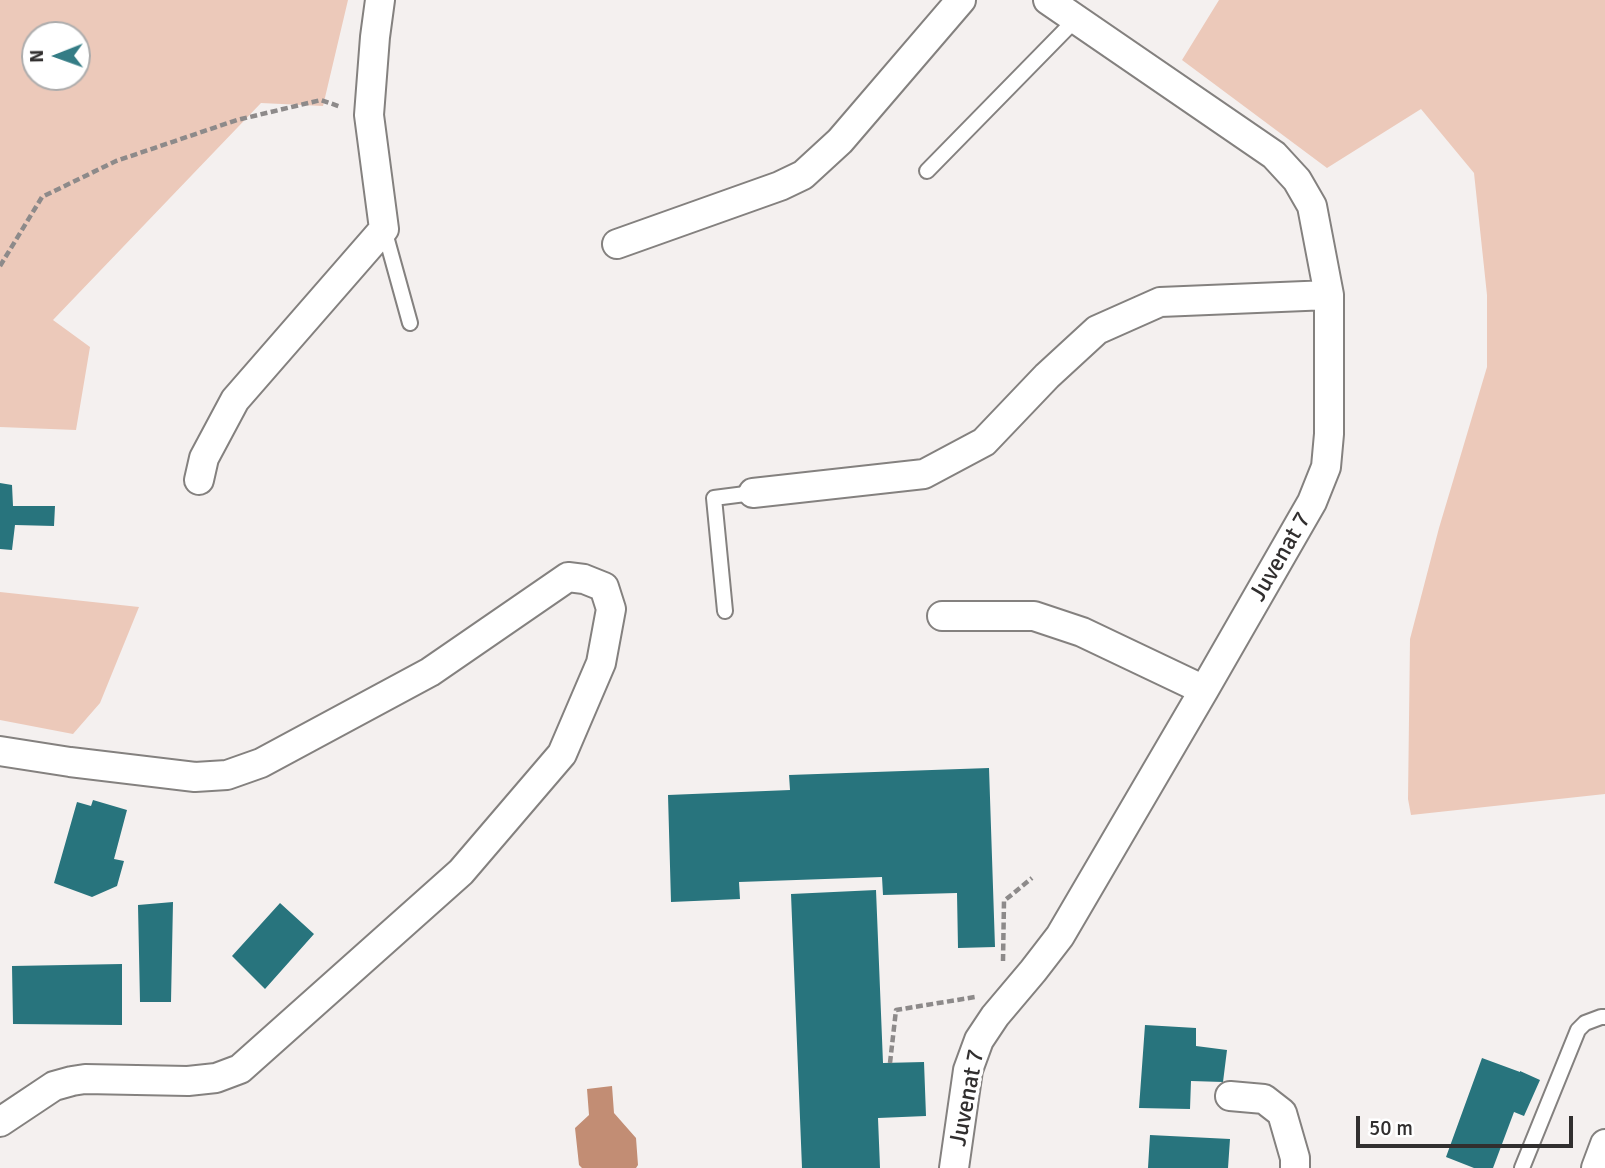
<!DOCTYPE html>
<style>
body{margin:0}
#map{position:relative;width:1605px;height:1168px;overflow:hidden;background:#f4f0ef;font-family:Signika,sans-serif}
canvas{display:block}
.north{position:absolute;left:21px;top:21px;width:70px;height:70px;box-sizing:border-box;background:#fff;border:2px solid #adacac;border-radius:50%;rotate:269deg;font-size:19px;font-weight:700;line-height:28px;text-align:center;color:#312f2f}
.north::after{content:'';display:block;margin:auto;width:24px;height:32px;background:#347c85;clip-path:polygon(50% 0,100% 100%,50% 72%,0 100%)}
.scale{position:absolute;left:1356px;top:1116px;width:217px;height:32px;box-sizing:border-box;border:4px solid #312f2f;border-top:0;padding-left:9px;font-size:21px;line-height:24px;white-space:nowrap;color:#312f2f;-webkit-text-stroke:5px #fff;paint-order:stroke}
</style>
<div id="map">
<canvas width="1605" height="1168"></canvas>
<div class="north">N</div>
<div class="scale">50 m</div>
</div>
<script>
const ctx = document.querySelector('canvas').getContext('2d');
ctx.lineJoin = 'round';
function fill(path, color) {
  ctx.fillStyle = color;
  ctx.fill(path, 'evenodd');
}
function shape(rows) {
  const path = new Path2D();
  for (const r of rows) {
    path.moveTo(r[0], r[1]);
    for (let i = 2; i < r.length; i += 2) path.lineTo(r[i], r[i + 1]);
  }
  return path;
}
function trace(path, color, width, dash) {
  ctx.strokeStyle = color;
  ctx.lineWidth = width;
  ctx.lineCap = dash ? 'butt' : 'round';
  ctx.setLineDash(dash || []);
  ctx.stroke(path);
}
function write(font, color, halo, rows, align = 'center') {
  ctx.font = font + ' Signika,sans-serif';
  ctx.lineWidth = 7;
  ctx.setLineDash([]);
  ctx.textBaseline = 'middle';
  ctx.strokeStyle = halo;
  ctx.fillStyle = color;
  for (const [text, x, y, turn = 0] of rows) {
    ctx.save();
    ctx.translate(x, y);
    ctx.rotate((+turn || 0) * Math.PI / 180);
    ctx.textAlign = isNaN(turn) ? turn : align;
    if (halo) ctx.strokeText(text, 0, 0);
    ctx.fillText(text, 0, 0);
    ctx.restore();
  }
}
const green = shape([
 [0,0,348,0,323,106,261,103,53,320,90,347,76,430,0,427],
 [77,35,77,77,35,77,35,35],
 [1219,0,1605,0,1605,794,1411,815,1408,799,1410,639,1439,528,1487,367,1487,295,1474,173,1421,109,1327,168,1182,60],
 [0,592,139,607,100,703,73,734,0,720]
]);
const water = shape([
 [612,1086,614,1113,636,1138,638,1165,636,1168,582,1168,579,1165,575,1128,589,1115,587,1089]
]);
const building = shape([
 [0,483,12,485,13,506,55,506,54,526,15,525,12,550,0,549],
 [989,768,995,947,958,948,957,893,883,895,882,877,739,882,740,899,671,902,668,795,790,790,789,775],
 [93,800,127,810,114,859,124,861,117,886,92,897,54,883,77,802,91,806],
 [876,890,883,1063,924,1062,926,1116,878,1118,880,1168,802,1168,791,894],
 [173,902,171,1002,140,1002,138,905],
 [280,903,314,934,265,989,232,956],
 [122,964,122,1025,13,1024,12,966],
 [1145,1025,1196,1028,1196,1046,1227,1050,1223,1082,1191,1081,1190,1109,1139,1108],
 [1482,1058,1520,1072,1520,1071,1540,1080,1524,1116,1514,1112,1493,1168,1474,1168,1446,1157],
 [1150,1135,1230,1139,1228,1168,1148,1168]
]);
const path = shape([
 [0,266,42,197,116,161,237,120,321,100,341,107],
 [1003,961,1004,901,1032,878],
 [890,1063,896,1010,975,997]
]);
const service = shape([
 [927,171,1076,19],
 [384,229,410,323],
 [725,611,714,498,753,493],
 [1522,1168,1578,1030,1585,1023,1601,1017,1605,1017]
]);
const minor = shape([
 [617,244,780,186,803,175,840,141,961,0],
 [199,480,204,458,235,400,384,229,369,115,375,37,380,0],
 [753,493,924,474,984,442,1047,376,1097,330,1160,302,1329,295],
 [942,616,1034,616,1082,632,1204,690],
 [0,751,70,762,195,777,227,775,261,763,430,672,568,577,584,579,604,587,611,609,601,663,562,754,461,872,240,1069,216,1078,188,1081,85,1079,72,1081,54,1086,0,1122],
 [1230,1096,1264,1099,1282,1113,1295,1158,1295,1168],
 [954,1168,968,1070,979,1040,995,1016,1033,971,1060,936,1204,690,1312,502,1326,467,1329,434,1329,295,1312,206,1297,180,1274,155,1048,0],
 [1596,1168,1605,1144]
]);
const streetNames = [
 ["Juvenat 7",1281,557,-60],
 ["Juvenat 7",968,1098,-79]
];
fill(green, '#ecc9ba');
fill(water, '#c28d74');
fill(building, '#28747d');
trace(service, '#84817f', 18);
trace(minor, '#84817f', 32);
trace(path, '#8d8a8a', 4.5, [7, 3.5]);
trace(service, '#fff', 14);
trace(minor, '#fff', 28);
write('24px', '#312f2f', '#fff', streetNames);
</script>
